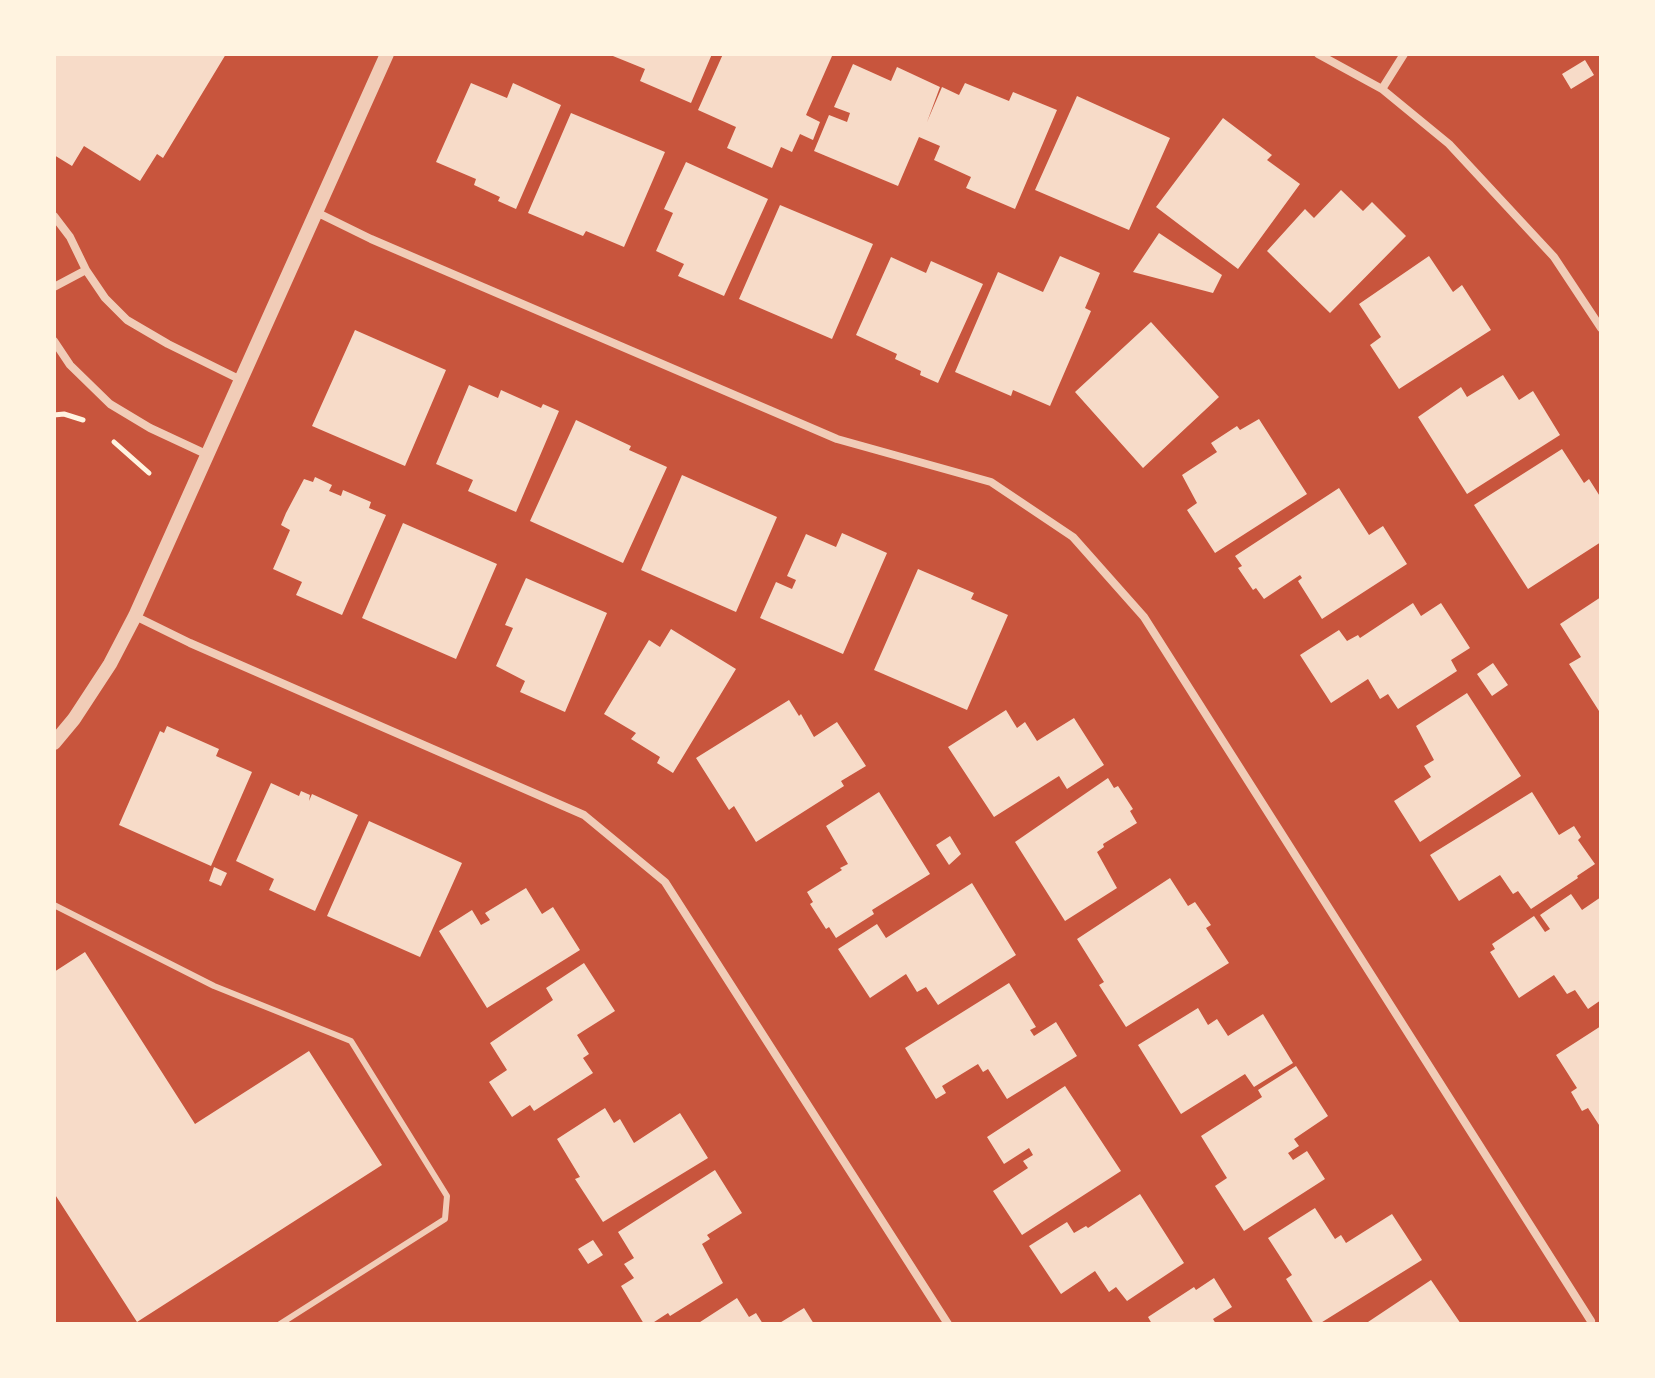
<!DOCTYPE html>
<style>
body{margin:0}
#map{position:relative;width:1655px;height:1378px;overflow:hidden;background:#c8553d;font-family:Quicksand,sans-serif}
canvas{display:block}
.frame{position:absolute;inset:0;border:56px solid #fff3e0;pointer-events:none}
</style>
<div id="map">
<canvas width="1655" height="1378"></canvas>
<div class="frame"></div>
</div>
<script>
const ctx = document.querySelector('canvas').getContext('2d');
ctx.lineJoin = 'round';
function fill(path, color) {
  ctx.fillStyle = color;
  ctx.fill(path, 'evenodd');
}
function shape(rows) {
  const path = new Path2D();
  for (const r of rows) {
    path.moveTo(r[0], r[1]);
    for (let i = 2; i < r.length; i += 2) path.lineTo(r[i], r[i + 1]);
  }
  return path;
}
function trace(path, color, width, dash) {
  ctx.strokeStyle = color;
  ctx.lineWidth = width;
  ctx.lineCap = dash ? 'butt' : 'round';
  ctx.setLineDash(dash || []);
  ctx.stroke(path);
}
const building = shape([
 [54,54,226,54,163,158,157,154,140,181,84,146,72,166,54,155],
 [608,54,712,54,691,103,640,81,645,69],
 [723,54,832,56,806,115,820,122,813,140,800,134,792,152,781,147,772,168,727,148,736,127,698,110],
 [1585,60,1594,75,1571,89,1562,74],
 [853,64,891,81,897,67,940,87,927,122,942,87,959,95,965,83,1009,101,1013,92,1057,110,1015,209,966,188,971,177,934,160,940,146,919,137,898,186,814,151,829,115,847,122,850,113,834,107],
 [471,83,507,98,513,83,561,105,516,209,498,201,500,197,474,185,476,179,436,162],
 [1077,96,1170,138,1129,230,1035,190],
 [571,113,665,152,624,247,586,231,583,236,528,213],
 [1223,118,1272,155,1267,160,1300,184,1238,269,1156,207],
 [686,162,768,199,724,296,678,276,684,264,656,251,673,213,664,209],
 [1341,190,1363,211,1372,202,1406,236,1330,313,1267,251,1305,209,1314,218],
 [780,205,873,244,832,339,739,299],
 [1159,233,1222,275,1213,293,1133,272],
 [1060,256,1100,273,1085,308,1091,311,1050,406,1013,390,1011,396,955,372,998,272,1043,292],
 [1429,256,1453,292,1462,285,1491,330,1399,389,1370,345,1381,337,1359,304],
 [891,257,926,273,931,261,983,284,938,383,920,375,921,371,895,359,897,354,856,335],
 [1151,322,1219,397,1143,468,1075,392],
 [355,330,446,370,405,466,312,426],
 [1503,375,1519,400,1533,391,1560,435,1467,494,1418,417,1461,387,1467,397],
 [469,385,498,398,501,390,541,408,543,404,559,411,516,512,468,491,473,480,436,464],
 [1259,419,1307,494,1215,553,1187,510,1197,503,1182,475,1217,452,1211,443,1237,426,1240,430],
 [576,420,631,446,629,450,667,467,623,563,530,521],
 [1562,449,1584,483,1589,479,1601,498,1601,542,1528,589,1474,505],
 [682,475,777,517,736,612,641,570],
 [315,477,332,485,329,491,341,496,343,490,371,502,369,508,386,515,342,615,296,595,302,582,273,569,290,530,281,525,286,513,304,479,313,482],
 [1339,488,1369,535,1383,526,1407,564,1322,619,1298,581,1302,578,1300,575,1264,599,1256,588,1253,590,1238,568,1242,566,1235,556],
 [403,523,497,564,456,659,362,618],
 [842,533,887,553,843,654,760,618,776,582,792,589,796,580,787,576,806,534,836,547],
 [918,569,974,593,971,599,1008,615,967,710,874,670],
 [526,578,607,613,565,712,520,692,525,681,496,666,513,628,505,625],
 [1601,597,1601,710,1599,711,1569,664,1581,657,1560,624],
 [1413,603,1421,616,1441,603,1470,648,1451,660,1457,671,1398,709,1388,694,1380,699,1368,679,1331,703,1300,655,1339,630,1347,641,1358,635,1360,638],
 [671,629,736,669,673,773,657,763,660,757,631,739,636,733,604,714,649,640,660,647],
 [1493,663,1508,685,1492,696,1477,674],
 [1467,693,1521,776,1420,842,1394,801,1431,777,1424,766,1434,760,1416,726],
 [789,700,799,716,801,714,814,737,837,722,866,766,841,781,844,786,756,842,734,806,729,810,696,758],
 [1006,710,1017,728,1025,722,1037,741,1074,718,1104,765,1067,789,1059,776,994,817,948,747],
 [167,726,219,749,216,756,252,772,211,866,119,825,160,731,164,733],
 [1108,778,1114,788,1118,786,1133,809,1130,811,1137,823,1103,844,1104,847,1097,852,1117,888,1065,921,1015,842],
 [271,783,299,796,301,791,310,795,309,801,312,794,358,815,315,911,269,890,274,879,236,861],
 [879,792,930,874,872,910,874,914,836,938,829,927,826,929,810,904,813,902,807,892,842,870,840,868,848,864,826,826],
 [1532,792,1559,835,1574,826,1581,837,1578,840,1595,864,1577,876,1578,878,1531,909,1518,891,1513,894,1500,875,1459,901,1430,855],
 [369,821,462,863,420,957,327,916],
 [950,836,961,854,949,865,936,845],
 [214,867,227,873,221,886,209,881],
 [1170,878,1188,906,1195,902,1211,925,1206,928,1229,963,1126,1027,1099,985,1104,982,1077,939],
 [972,883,1016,955,938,1005,926,987,917,992,906,974,870,998,838,949,877,924,886,938],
 [526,888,542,914,553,907,580,950,487,1008,439,931,472,910,481,925,490,920,485,913],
 [1571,894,1582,910,1601,897,1601,1000,1588,1009,1575,990,1567,994,1554,975,1519,998,1490,952,1495,949,1492,944,1534,916,1545,932,1550,929,1540,915],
 [85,952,195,1124,309,1051,382,1165,137,1322,54,1193,54,972],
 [584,963,615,1011,577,1035,589,1054,583,1058,593,1073,534,1111,530,1105,512,1117,489,1082,507,1070,490,1043,553,1000,546,988],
 [1009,983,1036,1027,1030,1030,1034,1036,1056,1022,1077,1056,1007,1099,988,1069,983,1072,978,1064,942,1086,946,1093,936,1099,905,1048],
 [1198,1008,1208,1025,1217,1019,1228,1036,1263,1014,1293,1063,1254,1087,1245,1074,1181,1114,1138,1045],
 [1601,1026,1601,1128,1588,1108,1582,1111,1571,1092,1577,1088,1556,1055],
 [1296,1066,1328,1116,1294,1139,1299,1146,1288,1153,1293,1160,1307,1151,1325,1179,1244,1231,1215,1186,1227,1178,1201,1136,1262,1097,1258,1090],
 [1065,1086,1121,1171,1022,1235,993,1191,1028,1168,1023,1161,1033,1155,1029,1148,1004,1164,987,1137],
 [605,1108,614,1123,620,1119,634,1143,680,1113,708,1158,603,1222,575,1179,580,1177,557,1139],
 [715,1170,742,1213,707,1235,710,1239,702,1244,723,1283,670,1316,668,1313,651,1324,644,1324,621,1286,634,1278,624,1264,634,1258,618,1232],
 [1140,1194,1184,1263,1127,1301,1116,1287,1109,1292,1095,1271,1061,1294,1029,1246,1067,1222,1074,1233,1086,1226,1088,1228],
 [1315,1208,1335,1239,1341,1235,1346,1243,1392,1214,1422,1260,1319,1324,1314,1324,1286,1279,1292,1275,1268,1238],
 [593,1240,603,1255,588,1264,578,1249],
 [1214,1278,1232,1307,1213,1319,1216,1324,1152,1324,1148,1317,1194,1287,1196,1290],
 [1431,1280,1461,1324,1365,1324],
 [737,1298,749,1317,756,1313,763,1324,697,1324],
 [804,1308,814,1324,778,1324]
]);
const path = shape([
 [54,415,64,414,83,420],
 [114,442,149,473]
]);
const service = shape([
 [54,905,214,986,351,1041,447,1196,445,1219,280,1324]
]);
const minor = shape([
 [1318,54,1382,89,1449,144,1554,257,1601,328],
 [1382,89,1404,54],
 [316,212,371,239,837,439,991,482,1073,537,1144,617,1591,1321],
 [54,216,70,237,86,270,105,298,127,320,168,344,241,380],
 [54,287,86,270],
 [54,341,70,365,110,404,150,428,208,455],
 [135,616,190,643,584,815,665,882,948,1324]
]);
const tertiary = shape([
 [54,743,74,719,110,664,135,616,387,54]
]);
fill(building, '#f7dbc8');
trace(path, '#fff3e0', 5);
trace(service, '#f1ccb7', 6);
trace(minor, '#f1ccb7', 8);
trace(tertiary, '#f1ccb7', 14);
</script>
